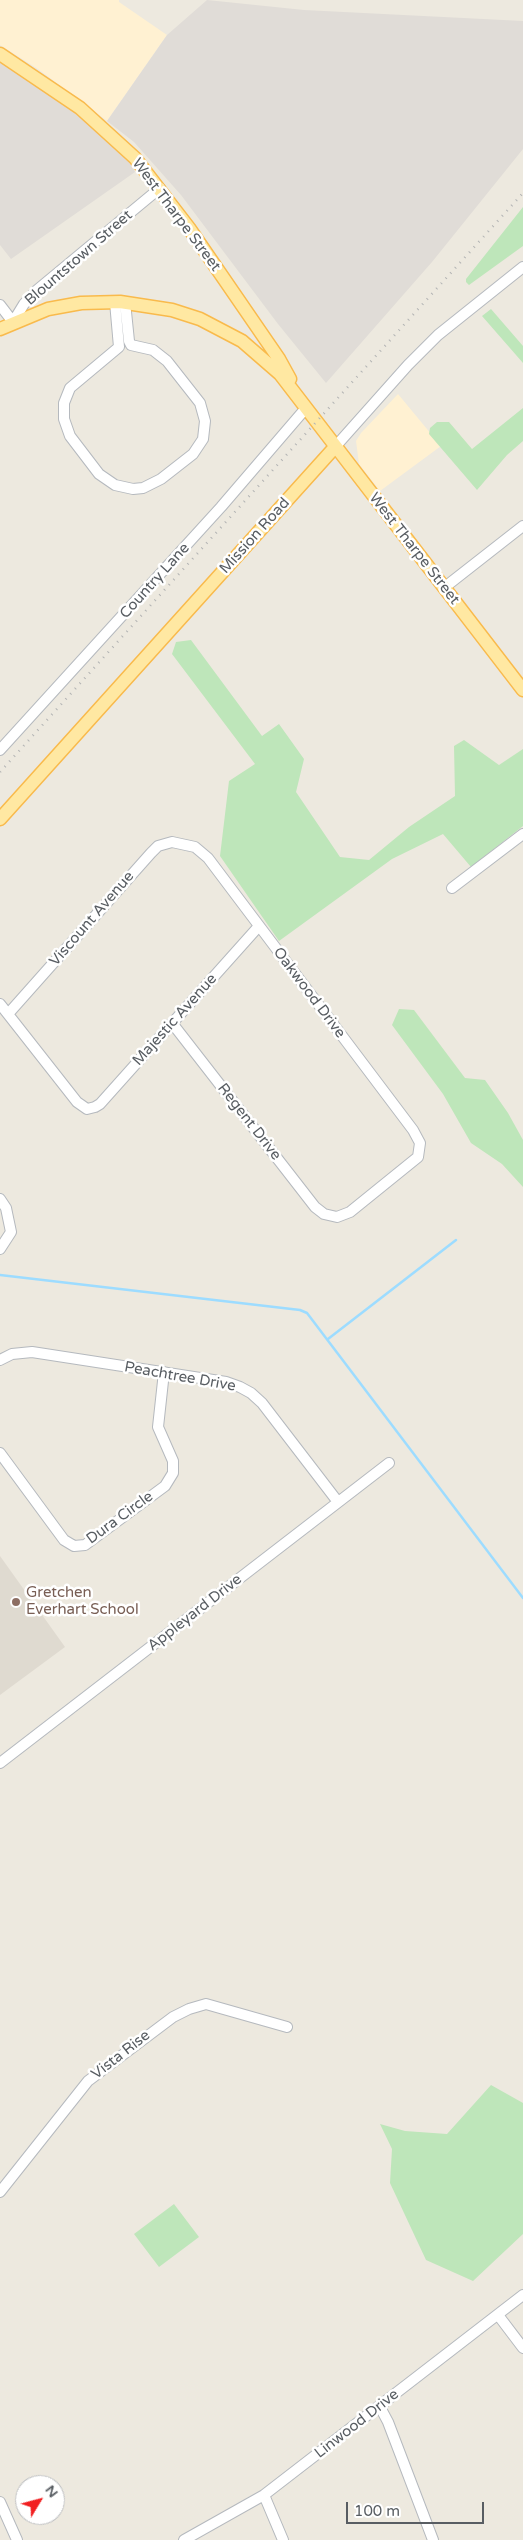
<!DOCTYPE html>
<style>
body{margin:0}
#map{position:relative;width:523px;height:2540px;overflow:hidden;background:#ede9df;font-family:"Varela Round",sans-serif}
canvas{display:block}
.north{position:absolute;left:15px;top:2475px;width:50px;height:50px;box-sizing:border-box;background:#fff;border:1px solid #bcbec0;border-radius:50%;rotate:53deg;font-size:14px;font-weight:700;line-height:20px;text-align:center;color:#585d62}
.north::after{content:'';display:block;margin:auto;width:18px;height:22px;background:#f22021;clip-path:polygon(50% 0,100% 100%,50% 72%,0 100%)}
.scale{position:absolute;left:346px;top:2502px;width:138px;height:22px;box-sizing:border-box;border:2px solid #585d62;border-top:0;padding-left:6px;font-size:15px;line-height:18px;white-space:nowrap;color:#585d62;-webkit-text-stroke:4px #fff;paint-order:stroke}
</style>
<div id="map">
<canvas width="523" height="2540"></canvas>
<div class="north">N</div>
<div class="scale">100 m</div>
</div>
<script>
const ctx = document.querySelector('canvas').getContext('2d');
ctx.lineJoin = 'round';
function fill(path, color) {
  ctx.fillStyle = color;
  ctx.fill(path, 'evenodd');
}
function shape(rows) {
  const path = new Path2D();
  for (const r of rows) {
    path.moveTo(r[0], r[1]);
    for (let i = 2; i < r.length; i += 2) path.lineTo(r[i], r[i + 1]);
  }
  return path;
}
function trace(path, color, width, dash) {
  ctx.strokeStyle = color;
  ctx.lineWidth = width;
  ctx.lineCap = dash ? 'butt' : 'round';
  ctx.setLineDash(dash || []);
  ctx.stroke(path);
}
function write(font, color, halo, rows, align = 'center') {
  ctx.font = font + ' "Varela Round",sans-serif';
  ctx.lineWidth = 5;
  ctx.setLineDash([]);
  ctx.textBaseline = 'middle';
  ctx.strokeStyle = halo;
  ctx.fillStyle = color;
  for (const [text, x, y, turn = 0] of rows) {
    ctx.save();
    ctx.translate(x, y);
    ctx.rotate((+turn || 0) * Math.PI / 180);
    ctx.textAlign = isNaN(turn) ? turn : align;
    if (halo) ctx.strokeText(text, 0, 0);
    ctx.fillText(text, 0, 0);
    ctx.restore();
  }
}
const commercial = shape([
 [0,0,119,0,119,2,167,35,107,121,38,69,0,45],
 [398,394,441,446,380,491,359,464,356,441,361,433]
]);
const industrial = shape([
 [207,0,304,10,523,21,523,149,432,262,326,383,278,324,181,195,134,142,107,121,167,35],
 [0,61,87,119,131,163,135,172,11,259,0,245]
]);
const education = shape([
 [0,1556,65,1647,0,1695]
]);
const green = shape([
 [523,207,523,246,469,285,466,282,466,279],
 [491,309,523,346,523,363,482,316],
 [523,408,523,441,507,455,477,490,429,434,430,428,437,422,449,422,472,449],
 [191,640,262,736,279,724,304,759,296,792,340,857,369,860,409,827,455,796,454,746,464,740,499,765,523,749,523,826,471,867,443,834,392,859,279,941,220,856,229,781,255,764,172,654,176,642],
 [399,1009,414,1010,465,1078,485,1080,508,1113,523,1140,523,1187,502,1164,471,1143,443,1094,392,1025],
 [491,2085,523,2103,523,2234,473,2281,426,2260,390,2183,392,2149,380,2124,405,2131,447,2134],
 [174,2204,199,2237,159,2267,134,2234]
]);
const stream = shape([
 [0,1275,300,1310,307,1313,523,1598],
 [328,1339,456,1240]
]);
const minor = shape([
 [115,302,119,347,70,388,64,403,64,419,70,436,99,474,115,485,133,489,143,488,161,479,193,454,203,439,205,421,200,403,167,361,153,350,131,345,129,341,125,302],
 [0,305,13,322,24,304,37,290,160,188],
 [335,447,408,365,438,335,523,267],
 [445,587,523,526],
 [0,750,221,507,306,408],
 [452,888,523,834],
 [0,1004,77,1102,87,1109,95,1107,100,1104,259,926],
 [8,1014,151,853,158,846,172,842,195,847,208,858,413,1130,420,1143,418,1157,350,1212,337,1217,324,1214,315,1207,172,1023],
 [0,1199,6,1208,11,1232,0,1249],
 [0,1360,12,1354,32,1352,226,1382,240,1387,251,1393,262,1403,338,1502],
 [0,1453,64,1540,74,1546,85,1545,165,1486,173,1473,173,1461,158,1427,164,1372],
 [0,1763,389,1463],
 [0,2192,88,2081,173,2017,189,2009,206,2004,287,2027],
 [498,2315,523,2348],
 [380,2407,388,2422,433,2540],
 [264,2495,283,2540],
 [0,2502,17,2540],
 [184,2540,264,2495,523,2295]
]);
const major = shape([
 [0,54,80,108,135,158,189,228,279,359,290,379],
 [0,329,48,309,81,303,120,302,172,310,200,319,242,341,280,374,523,690],
 [0,819,335,447]
]);
const rail = shape([
 [0,772,523,193]
]);
const markers = [
 [16,1602,5,"#8d6e63"]
];
const streetNames = [
 ["West Tharpe Street",176,215,53],
 ["Blountstown Street",79,258,-41],
 ["Mission Road",255,536,-48],
 ["West Tharpe Street",414,549,52],
 ["Country Lane",155,581,-48],
 ["Viscount Avenue",92,919,-49],
 ["Oakwood Drive",309,993,53],
 ["Majestic Avenue",175,1020,-48],
 ["Regent Drive",249,1122,52],
 ["Peachtree Drive",180,1377,10],
 ["Dura Circle",120,1518,-36],
 ["Appleyard Drive",195,1613,-38],
 ["Vista Rise",121,2055,-38],
 ["Linwood Drive",357,2424,-38]
];
const educationNames = [
 ["Gretchen",26,1593],
 ["Everhart School",26,1610]
];
fill(commercial, '#fff1d2');
fill(industrial, '#e0dcd7');
fill(education, '#dfdad0');
fill(green, '#bee6ba');
trace(stream, '#9ddcff', 2.5);
trace(minor, '#b5b9be', 12);
trace(major, '#f9ba4c', 15);
trace(minor, '#fff', 10);
trace(major, '#ffe8a2', 12);
trace(rail, '#b2b3b3', 2.5, [1, 6]);
for (const [x, y, r, color] of markers) {
  const dot = new Path2D();
  dot.arc(x, y, r, 0, 2 * Math.PI);
  ctx.fillStyle = color;
  ctx.fill(dot);
  trace(dot, '#fff', 2);
}
write('15px', '#585d62', '#fff', streetNames);
write('15px', '#785e54', '#fff', educationNames, 'left');
</script>
